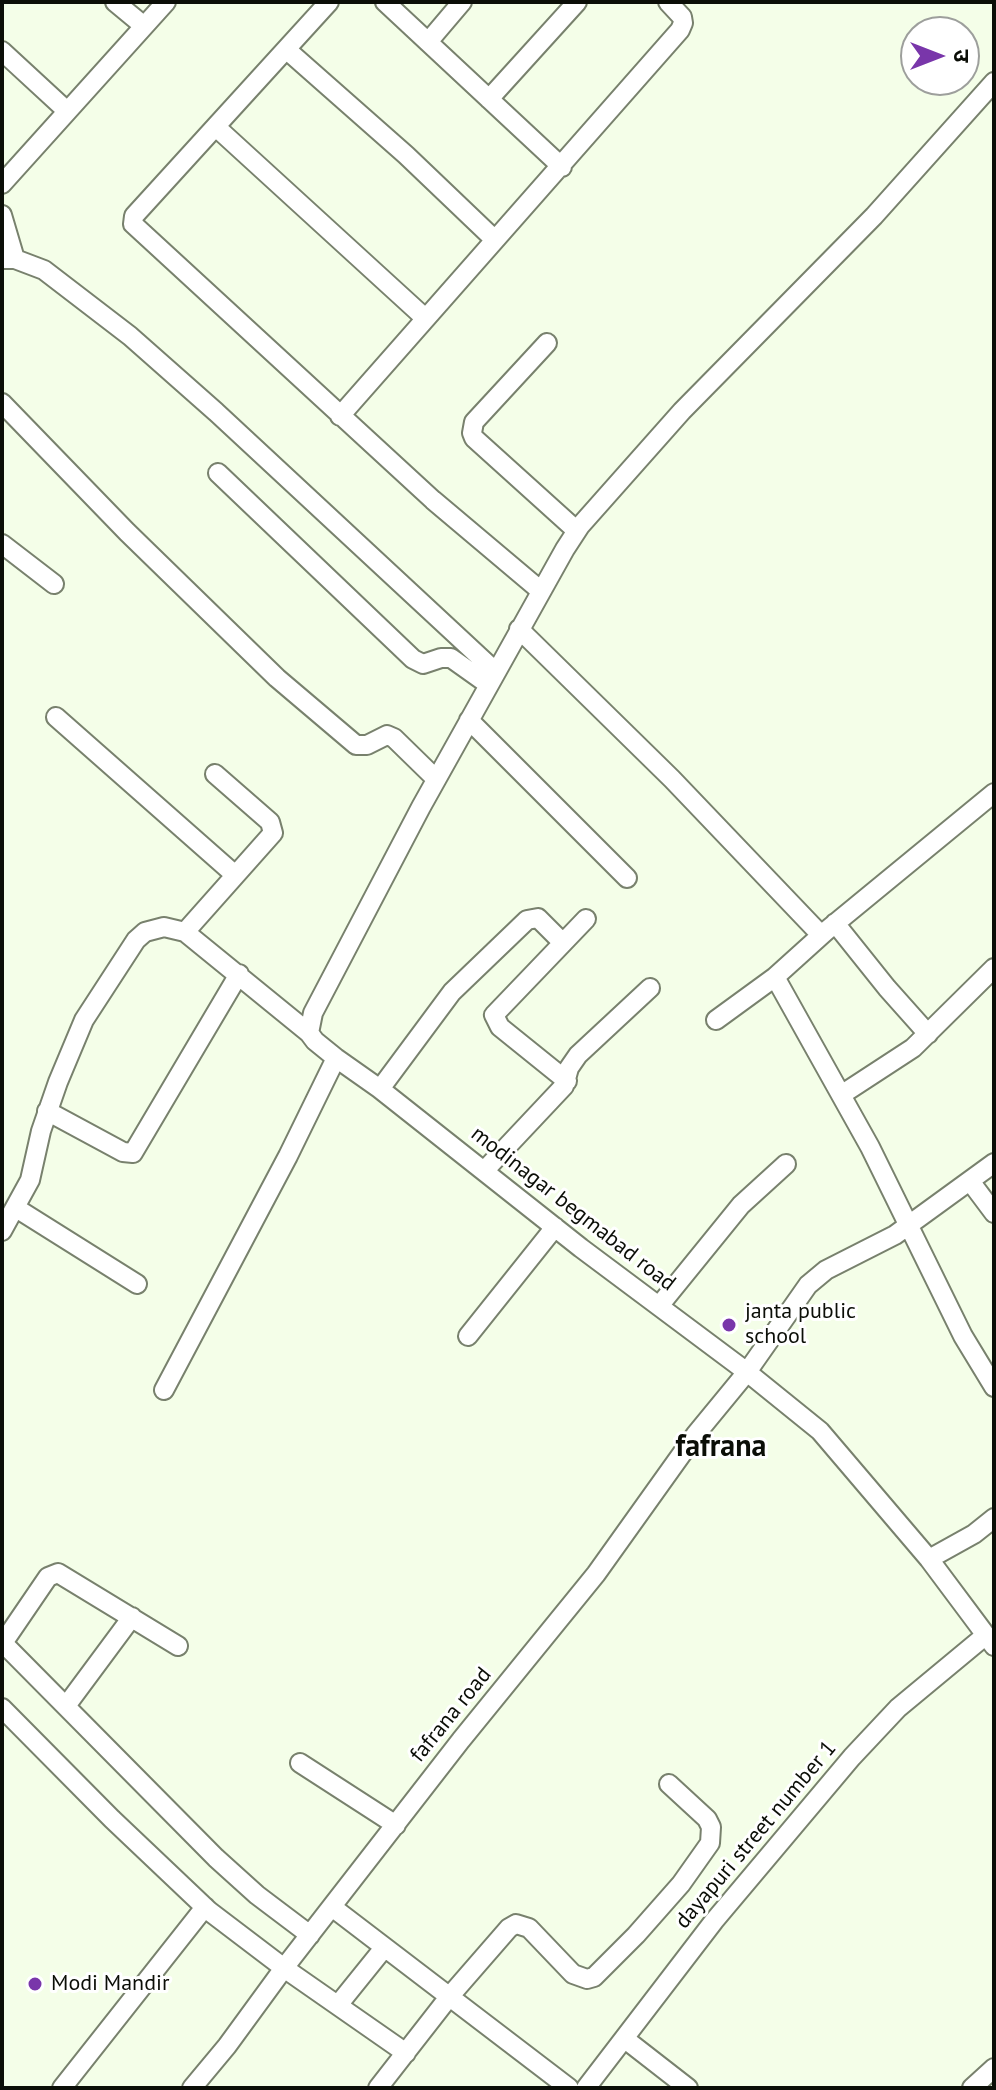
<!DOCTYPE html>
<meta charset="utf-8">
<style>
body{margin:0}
#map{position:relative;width:996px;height:2090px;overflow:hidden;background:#f4fee8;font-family:"PT Sans","Noto Sans Devanagari",sans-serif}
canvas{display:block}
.frame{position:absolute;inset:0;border:4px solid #0b0e07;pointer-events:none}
.north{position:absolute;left:900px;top:16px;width:80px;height:80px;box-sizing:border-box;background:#fff;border:2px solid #9d9f9c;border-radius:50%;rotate:90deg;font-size:22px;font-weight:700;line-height:32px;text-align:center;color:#0b0e07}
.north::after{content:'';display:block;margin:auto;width:28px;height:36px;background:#7936aa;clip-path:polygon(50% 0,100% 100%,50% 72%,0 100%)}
</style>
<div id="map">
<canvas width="996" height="2090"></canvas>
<div class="frame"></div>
<div class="north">उ</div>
</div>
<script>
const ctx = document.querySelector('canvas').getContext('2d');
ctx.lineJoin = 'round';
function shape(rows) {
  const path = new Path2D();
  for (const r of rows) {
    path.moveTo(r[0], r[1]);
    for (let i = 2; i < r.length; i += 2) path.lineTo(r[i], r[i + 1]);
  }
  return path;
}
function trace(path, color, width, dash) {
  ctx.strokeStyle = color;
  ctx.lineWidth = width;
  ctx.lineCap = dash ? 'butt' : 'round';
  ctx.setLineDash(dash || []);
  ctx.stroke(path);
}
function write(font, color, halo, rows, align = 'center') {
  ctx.font = font + ' "PT Sans",sans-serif';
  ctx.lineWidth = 6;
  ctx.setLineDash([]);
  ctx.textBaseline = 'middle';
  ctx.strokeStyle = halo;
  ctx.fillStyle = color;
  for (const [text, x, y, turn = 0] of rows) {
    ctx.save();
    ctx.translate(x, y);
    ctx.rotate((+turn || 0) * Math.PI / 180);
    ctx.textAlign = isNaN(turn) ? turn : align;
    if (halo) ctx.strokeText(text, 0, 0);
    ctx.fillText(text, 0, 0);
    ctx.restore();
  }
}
const minor = shape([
 [115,2,144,26],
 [329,2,134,216,133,224,433,500,541,591],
 [385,2,562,167],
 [428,42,462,2],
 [287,50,406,155,495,240],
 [2,51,67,111],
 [994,82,874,216,682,411,580,526,565,549,421,807,313,1013,309,1033,315,1041,336,1058,380,1089,581,1248,747,1372,820,1431,929,1559,994,1646],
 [489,99,577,2],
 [216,127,425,318],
 [2,184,166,2],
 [2,215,15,259],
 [2,259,15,259,44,270,130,336,216,412,496,672],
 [547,343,474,422,472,433,474,438,577,531],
 [2,403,127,532,277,678,356,745,367,745,387,735,394,738,436,779],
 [340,416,680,30,683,23,682,17,668,2],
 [218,473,413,659,423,664,441,658,451,658,489,685],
 [2,544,54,584],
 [519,629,672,779,821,935],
 [56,717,234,874],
 [469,720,627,878],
 [835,923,887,988,928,1034],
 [185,932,273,833,270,822,215,774],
 [775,977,870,1147,963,1336,994,1387],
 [716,1020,775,977,826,931,994,793],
 [567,1081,500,1027,494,1015,586,919],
 [380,1089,452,992,527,920,538,918,563,943],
 [841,1095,913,1048,994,968],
 [47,1111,123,1152,133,1153,239,974],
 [484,1171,564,1086,569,1068,578,1055,650,988],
 [970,1181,994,1213],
 [16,1208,137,1284],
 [2,1231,30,1180,41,1131,58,1082,84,1020,136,940,145,932,164,927,185,932,309,1033],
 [659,1306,741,1205,786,1164],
 [468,1336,555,1227],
 [164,1390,288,1156,336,1058],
 [929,1559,974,1534,994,1518],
 [2,1642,216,1858,257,1895,310,1935],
 [3,1643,48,1577,58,1573,178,1646],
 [66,1706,132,1617],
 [2,1708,112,1819,209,1911,284,1968,406,2053],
 [300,1763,396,1825],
 [332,1907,569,2088],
 [338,2005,384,1948],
 [625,2039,688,2088],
 [62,2088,205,1907],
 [192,2088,227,2046,284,1968,461,1740,596,1574,696,1434,747,1372,808,1285,826,1270,895,1235,994,1163],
 [378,2088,449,1997,509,1928,516,1924,529,1928,573,1974,587,1979,594,1977,636,1935,681,1884,710,1843,711,1827,707,1819,669,1784],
 [586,2088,714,1921,852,1757,898,1708,986,1635],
 [972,2088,994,2068]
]);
const markers = [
 [729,1325,8,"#7936aa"],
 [35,1984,8,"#7936aa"]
];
const streetNames = [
 ["modinagar begmabad road",573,1209,38],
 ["fafrana road",451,1715,-51],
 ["dayapuri street number 1",756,1835,-50]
];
const poiNames = [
 ["janta public",745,1312],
 ["school",745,1337],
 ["Modi Mandir",51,1984]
];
const districtNames = [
 ["fafrana",721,1447]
];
trace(minor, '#78816d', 22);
trace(minor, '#fff', 18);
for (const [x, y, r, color] of markers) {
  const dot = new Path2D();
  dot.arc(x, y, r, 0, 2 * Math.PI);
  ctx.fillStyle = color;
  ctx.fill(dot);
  trace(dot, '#fff', 3);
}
write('22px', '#0b0e07', '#fff', streetNames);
write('22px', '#0b0e07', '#fff', poiNames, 'left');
write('bold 30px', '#0b0e07', '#fff', districtNames);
</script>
